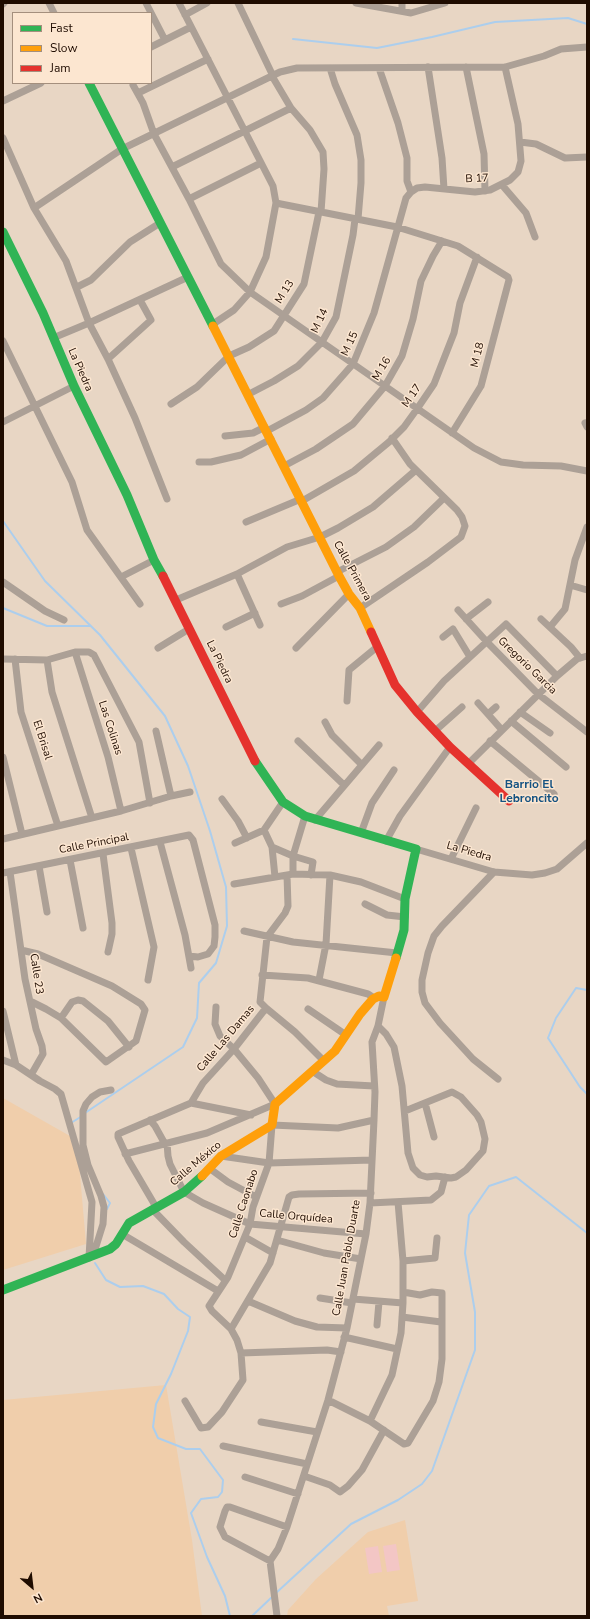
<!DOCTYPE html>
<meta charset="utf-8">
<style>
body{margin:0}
#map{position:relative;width:590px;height:1619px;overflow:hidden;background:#e8d6c4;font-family:"Nunito Sans",sans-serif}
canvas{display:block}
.frame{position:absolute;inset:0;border:4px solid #1f0c00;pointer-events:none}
.legend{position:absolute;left:12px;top:12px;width:140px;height:72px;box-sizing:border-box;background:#fce6d0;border:1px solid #a48f7d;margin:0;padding:5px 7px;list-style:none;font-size:12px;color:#1f0c00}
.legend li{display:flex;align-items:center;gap:8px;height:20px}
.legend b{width:20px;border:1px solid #a48f7d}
.north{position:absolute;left:12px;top:1567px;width:40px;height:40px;-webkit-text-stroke:3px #fce6d0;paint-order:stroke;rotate:152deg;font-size:11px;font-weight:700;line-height:16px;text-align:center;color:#1f0c00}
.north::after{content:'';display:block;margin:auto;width:14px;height:18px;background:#1f0c00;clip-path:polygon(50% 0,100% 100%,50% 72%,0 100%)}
</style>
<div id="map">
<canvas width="590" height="1619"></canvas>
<div class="frame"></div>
<ul class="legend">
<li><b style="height:5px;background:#30b455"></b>Fast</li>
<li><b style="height:5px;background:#ff9f0a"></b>Slow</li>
<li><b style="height:5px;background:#e5322d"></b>Jam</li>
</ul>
<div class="north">N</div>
</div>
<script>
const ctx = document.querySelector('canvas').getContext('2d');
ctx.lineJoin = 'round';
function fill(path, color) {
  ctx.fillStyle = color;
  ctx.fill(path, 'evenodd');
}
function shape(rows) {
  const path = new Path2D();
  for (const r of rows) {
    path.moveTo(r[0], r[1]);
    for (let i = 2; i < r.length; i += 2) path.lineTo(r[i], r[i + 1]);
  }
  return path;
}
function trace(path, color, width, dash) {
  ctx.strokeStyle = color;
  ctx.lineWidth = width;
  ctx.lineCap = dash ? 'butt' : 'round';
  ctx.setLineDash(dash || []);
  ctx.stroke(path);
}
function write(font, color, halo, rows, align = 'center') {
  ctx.font = font + ' "Nunito Sans",sans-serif';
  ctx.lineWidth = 3;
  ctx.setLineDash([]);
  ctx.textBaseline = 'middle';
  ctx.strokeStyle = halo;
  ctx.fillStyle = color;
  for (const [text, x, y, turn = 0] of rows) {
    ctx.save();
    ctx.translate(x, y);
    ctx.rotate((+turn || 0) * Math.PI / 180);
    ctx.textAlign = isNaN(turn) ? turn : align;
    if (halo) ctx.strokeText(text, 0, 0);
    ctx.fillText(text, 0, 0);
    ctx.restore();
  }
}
const built = shape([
 [3,1098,77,1140,86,1244,3,1270],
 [166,1385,192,1540,202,1616,3,1616,3,1400],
 [405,1520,418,1601,387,1606,389,1616,287,1616,288,1610,316,1579,368,1532]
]);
const green = shape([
 [396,1544,400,1570,387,1572,383,1546],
 [378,1546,382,1572,369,1574,365,1548]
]);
const stream = shape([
 [293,39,377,48,432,37,495,22,568,18,587,24],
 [3,521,45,581,100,635,165,716,188,766,210,831,226,887,227,926,216,963,199,983,197,1018,183,1047,85,1113],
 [3,608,47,626,91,626],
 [587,990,576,988,556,1018,548,1038,580,1087,587,1094],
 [71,1123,82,1116],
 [103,1194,110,1203,107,1209],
 [95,1263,106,1280,120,1287,143,1286,164,1294,178,1309,190,1317,188,1331,171,1374,156,1404,153,1427,158,1438,186,1449,200,1449,223,1480,222,1492,218,1497,201,1499,191,1513,207,1557,225,1596,230,1616],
 [276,1593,351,1524,398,1500,422,1484,432,1471,475,1350,475,1312,465,1253,469,1215,489,1186,516,1177,587,1233],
 [252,1616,273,1596]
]);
const street = shape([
 [49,3,54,13],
 [146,3,165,40],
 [179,3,273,186,276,203,266,257,250,292,234,310,213,324],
 [238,3,273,76],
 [356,3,411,13,445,3],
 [3,4,4,3],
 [402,11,402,3],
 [185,15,207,3],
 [151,47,191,27],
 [428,67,442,158,444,189],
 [466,67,484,154,485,191],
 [330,68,335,84,357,135,361,160,361,183,358,219],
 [379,68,398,123,407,158,407,181,411,192],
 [272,76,291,108,310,130,323,152,324,169,321,212],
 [133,85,143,103,154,134,189,199,221,264,250,292,474,448,501,462,523,465,561,466,587,471],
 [138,93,208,59],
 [3,101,41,83],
 [3,138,34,208,66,261,89,323,108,359,135,418,167,499],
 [520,142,536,144,565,158,587,157],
 [172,167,291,108],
 [502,185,526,213,535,237],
 [189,199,261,163],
 [276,203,397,227,458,246,508,277,509,280,481,386,452,433],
 [34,208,122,149,280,72,297,68,505,67,544,56,561,49,587,47],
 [77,287,91,280,130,242,160,223],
 [53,338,89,323,188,277],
 [3,341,72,482,87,530,140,604],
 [108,359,151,320,140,300],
 [249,394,274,381,298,366,322,342,336,317,353,235,355,219],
 [171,404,197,387,229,356,249,347,274,331,304,284,319,212],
 [3,422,74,386],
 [585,423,587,427],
 [267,431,306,410,323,398,353,364,374,313,406,198,411,192,417,188,425,187,475,192,490,190,510,180,518,172,521,161,518,124,505,67],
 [225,436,253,433,265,427],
 [199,462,211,462,241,455,271,439],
 [284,466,316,449,353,424,385,386,402,356,413,319,421,281,433,256,442,241],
 [302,501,354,471,389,442,404,427,417,409,434,384,454,333,460,303,477,257],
 [246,522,301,499],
 [337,572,386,547,414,527,444,498],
 [237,574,260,625],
 [121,577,154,560],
 [3,582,45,611,64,620],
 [570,585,587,590],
 [176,600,237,574,287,547,320,537,338,528,373,507,416,470],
 [281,604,302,596,339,576],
 [360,608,428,562,461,537,465,526,462,517,457,510,410,464,392,438],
 [458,610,487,642,538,694,587,732],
 [466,619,488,602],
 [541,619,571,647,580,658],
 [226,627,255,613],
 [550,627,565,609,575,560,587,527],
 [443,637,453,629,470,657],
 [158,648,189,629],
 [296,648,349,594],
 [75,652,108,757,121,811],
 [3,659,47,660,75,652,89,652,94,655,139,742,150,803],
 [15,659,21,712,58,826],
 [47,660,52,692,92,818],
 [347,701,349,670,377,647],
 [478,703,502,730],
 [417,712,444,681,506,624,557,676],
 [520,712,550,733],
 [488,714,496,707],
 [511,721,566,767],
 [325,722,332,735,362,765],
 [156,731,171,796],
 [435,731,462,707],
 [298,741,344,785],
 [490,741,554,794],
 [3,757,22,834],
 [468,764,557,676,577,659,587,656],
 [222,799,238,821,247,838],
 [315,820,379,745],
 [264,830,272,847,275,877],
 [361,833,372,803,394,770],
 [3,839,121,811,171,796,190,792],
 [386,841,400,816,450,747],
 [160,842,185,935,191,968],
 [235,843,264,830,283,802],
 [272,847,293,856,313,862,311,875],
 [131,848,154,947,148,980],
 [416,849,494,872,532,875,545,873,557,869,587,843],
 [103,854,112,923,112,934,108,952],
 [451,859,476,808],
 [70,860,83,928],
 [39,866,47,912],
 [10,872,25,979,36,1029,42,1046,43,1054,31,1075],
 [494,872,442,926,434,936,428,953,422,980,422,992,425,1003,440,1023,473,1059,498,1079],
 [3,873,189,835,193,840,215,925,215,937,214,946,208,954,198,957,189,956],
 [293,874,293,856,305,816],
 [234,884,293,874,330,875,361,882,405,899],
 [365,904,387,915,405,917],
 [244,931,293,942,397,953],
 [21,950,38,954,112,986,141,1004,145,1010,136,1041,106,1062,61,1018,46,1009,30,1001],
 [262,975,308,978,368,994,374,998],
 [319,980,326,944,330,875],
 [266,1008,295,1032,324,1061],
 [308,1009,346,1035],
 [3,1011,16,1065],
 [61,1018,72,1002,78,1000,83,1001,108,1021,129,1047],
 [378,1026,386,1034,394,1047,402,1086,408,1153,413,1168,420,1175,427,1177,436,1176,451,1178,456,1177,466,1170,483,1151,485,1139,481,1122,477,1115,461,1097,452,1092,405,1111],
 [3,1060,16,1065,40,1081,55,1089,61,1094,92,1202,89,1258],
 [312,1071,326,1080,337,1084,374,1086],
 [191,1103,203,1083,234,1049,266,1008,260,1002,267,937,285,913,288,906,287,875],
 [425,1103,434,1137],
 [150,1120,155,1126,165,1144],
 [167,1143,168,1156,170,1164,184,1192,203,1203,250,1224,366,1234],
 [125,1154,207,1133,275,1104,258,1078,234,1049,220,1036,215,1024,216,1007],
 [221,1156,269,1163,372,1160],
 [209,1168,228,1182,256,1197],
 [370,1203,431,1200,441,1192,445,1177],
 [156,1207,129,1161,118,1137,118,1134,191,1103,251,1115],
 [152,1209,184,1242,225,1280],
 [122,1234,218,1291],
 [245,1237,273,1253],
 [277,1240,324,1253,361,1259],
 [93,1256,103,1224,104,1207,101,1196,88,1165,83,1145,83,1111,86,1104,92,1097,100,1092,111,1090],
 [403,1261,435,1258,437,1238],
 [320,1298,352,1303],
 [353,1299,403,1303],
 [248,1301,295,1321,317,1327,347,1328],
 [402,1317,441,1322],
 [377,1325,379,1302],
 [231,1329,270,1263,289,1197,292,1195,299,1194,371,1193],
 [344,1337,397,1349],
 [241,1353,327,1350,341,1352],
 [328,1400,370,1421,404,1444,408,1443,433,1401,439,1382,442,1359,442,1293,432,1292,420,1295,403,1292],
 [185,1401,201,1428,208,1427,222,1412,243,1380,241,1353,237,1340,231,1329,212,1311,209,1306,228,1277,250,1224,253,1207,269,1163,272,1125,338,1128,374,1120],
 [370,1421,392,1375,401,1333,403,1303,403,1261,398,1202],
 [261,1422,317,1432],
 [223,1446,307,1464],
 [304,1476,330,1485,340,1492,348,1486,362,1470,384,1430],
 [245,1477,298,1494],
 [270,1561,225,1537,220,1527,225,1511,227,1507,230,1507,287,1527],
 [277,1616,270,1561,278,1549,287,1527,328,1400,347,1328,366,1234,370,1203,374,1120,375,1092,372,1042,378,1026,384,997]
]);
const fast = shape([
 [89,83,213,326],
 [3,232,43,313,74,386,127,495,154,560,163,576],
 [255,761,283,802,305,816,416,849,405,899,404,930,396,958],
 [3,1290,110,1249,116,1244,129,1223,184,1192,202,1176]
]);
const slow = shape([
 [213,326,339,576,349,594,360,608,371,632],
 [202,1176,221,1156,272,1125,275,1104,335,1051,360,1014,373,999,379,996,384,997,396,958]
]);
const jam = shape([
 [163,576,255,761],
 [371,632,395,685,417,712,450,747,509,801]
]);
const streetNames = [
 ["B 17",477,179,-3],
 ["M 13",285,292,-58],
 ["M 14",320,321,-65],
 ["M 15",350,344,-65],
 ["M 18",478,355,-76],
 ["M 16",382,369,-59],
 ["La Piedra",80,370,66],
 ["M 17",412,396,-55],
 ["Calle Primera",352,571,61],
 ["La Piedra",219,662,64],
 ["Gregorio Garcia",527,666,44],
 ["Las Colinas",110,728,72],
 ["El Brisal",42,740,72],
 ["Calle Principal",94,844,-11],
 ["La Piedra",469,852,16],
 ["Calle 23",36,974,81],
 ["Calle Las Damas",226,1039,-50],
 ["Calle México",196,1164,-40],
 ["Calle Caonabo",244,1204,-72],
 ["Calle Orquídea",296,1217,5],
 ["Calle Juan Pablo Duarte",347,1258,-80]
];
const neighbourhoodNames = [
 ["Barrio El",529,785],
 ["Lebroncito",529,799]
];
fill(built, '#f0ceab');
fill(green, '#f3c6c5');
trace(stream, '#acceed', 2);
trace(street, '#aca096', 7);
trace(fast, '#30b455', 9);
trace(slow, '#ff9f0a', 9);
trace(jam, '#e5322d', 9);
write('11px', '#1f0c00', '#fce6d0', streetNames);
write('bold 12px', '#145282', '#fce6d0', neighbourhoodNames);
</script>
